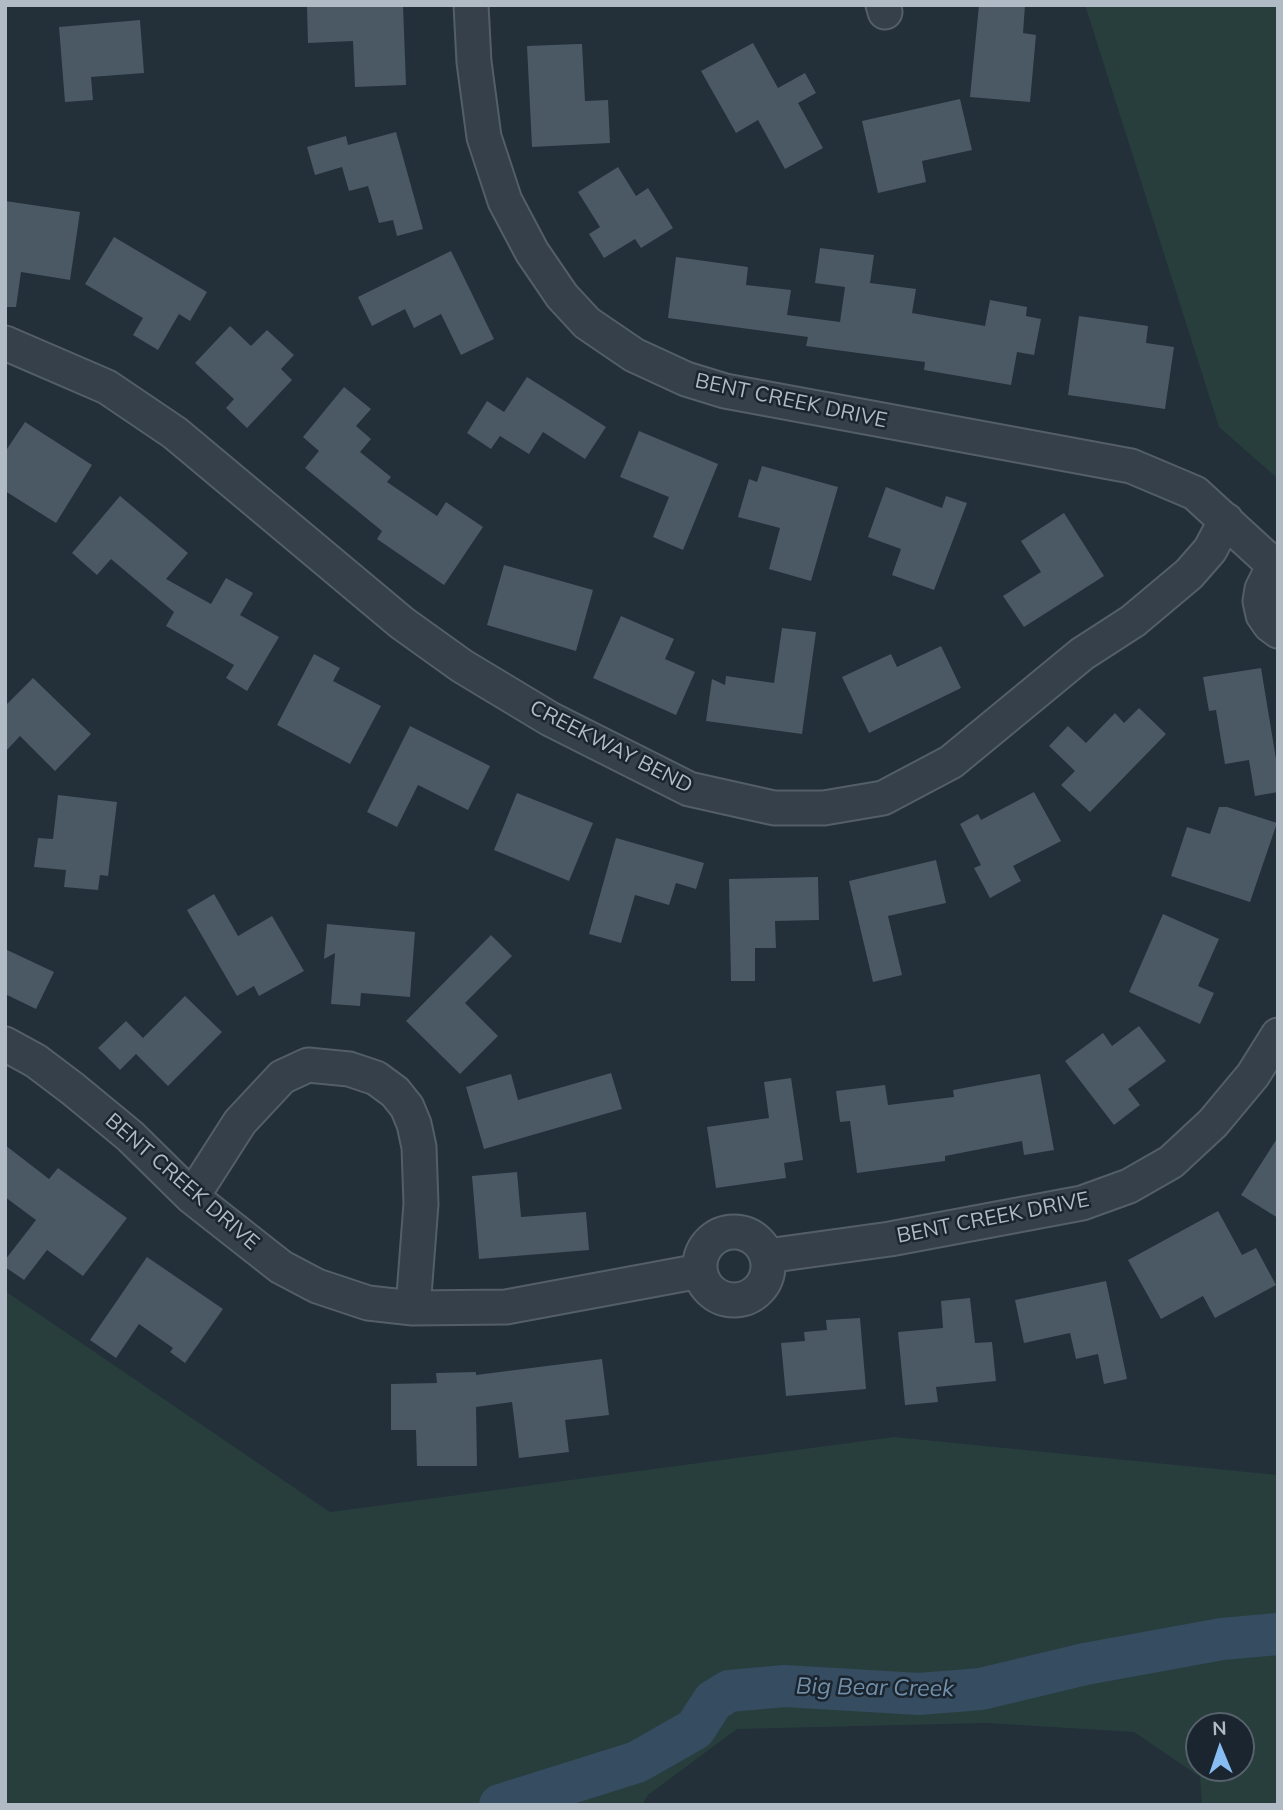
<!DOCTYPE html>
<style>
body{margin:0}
#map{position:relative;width:1283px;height:1810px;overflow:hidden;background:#232f39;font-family:Mulish,sans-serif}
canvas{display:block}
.frame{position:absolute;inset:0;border:7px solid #b1bbc6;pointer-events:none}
.north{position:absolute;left:1185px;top:1712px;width:70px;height:70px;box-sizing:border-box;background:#1b252f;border:2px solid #57616b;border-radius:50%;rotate:358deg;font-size:19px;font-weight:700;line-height:28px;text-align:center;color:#b1bbc6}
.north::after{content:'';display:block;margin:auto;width:24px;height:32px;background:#88bdf4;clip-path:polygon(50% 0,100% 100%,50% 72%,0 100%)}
</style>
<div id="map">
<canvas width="1283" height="1810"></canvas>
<div class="frame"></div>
<div class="north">N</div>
</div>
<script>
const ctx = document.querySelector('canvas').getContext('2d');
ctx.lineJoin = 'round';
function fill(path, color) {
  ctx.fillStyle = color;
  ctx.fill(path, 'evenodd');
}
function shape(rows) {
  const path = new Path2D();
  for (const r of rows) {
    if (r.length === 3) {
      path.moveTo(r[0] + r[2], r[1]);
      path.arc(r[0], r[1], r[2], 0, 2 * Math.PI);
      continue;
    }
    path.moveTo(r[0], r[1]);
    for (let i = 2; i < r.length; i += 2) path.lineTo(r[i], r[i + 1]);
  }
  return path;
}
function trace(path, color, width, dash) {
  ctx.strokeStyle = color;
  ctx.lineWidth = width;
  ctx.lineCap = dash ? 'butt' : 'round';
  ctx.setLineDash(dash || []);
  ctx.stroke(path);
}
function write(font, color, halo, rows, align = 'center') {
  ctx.font = font + ' Mulish,sans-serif';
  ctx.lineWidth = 5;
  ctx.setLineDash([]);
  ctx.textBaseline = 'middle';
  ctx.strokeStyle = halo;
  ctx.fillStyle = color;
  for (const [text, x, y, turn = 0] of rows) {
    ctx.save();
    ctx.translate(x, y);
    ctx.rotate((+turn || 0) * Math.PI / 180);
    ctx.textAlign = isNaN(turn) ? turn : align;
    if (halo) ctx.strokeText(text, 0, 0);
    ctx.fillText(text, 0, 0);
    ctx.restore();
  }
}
const green = shape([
 [1085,5,1278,5,1278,479,1219,427],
 [5,1291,330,1512,894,1437,1278,1475,1278,1805,1202,1805,1200,1777,1134,1732,986,1723,737,1729,648,1795,642,1805,5,1805],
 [1241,1726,1241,1768,1199,1768,1199,1726]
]);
const river = shape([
 [500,1805,637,1762,695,1729,713,1701,729,1691,785,1686,919,1694,981,1689,1085,1664,1222,1639,1278,1634]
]);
const building = shape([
 [403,5,406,85,355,87,353,41,308,43,307,7],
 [979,5,1025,5,1023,33,1036,35,1030,102,970,97],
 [140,20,144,73,91,77,93,100,65,102,59,27],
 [753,43,778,88,805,73,816,93,798,103,823,148,785,169,758,120,736,133,701,71],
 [579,44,582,44,585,101,608,100,610,143,532,147,527,46],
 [960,99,972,150,922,161,926,182,878,193,862,121],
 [396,132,423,229,397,236,393,220,379,223,368,186,349,191,342,167,315,175,307,147,346,136,348,145],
 [618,167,636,196,648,188,673,228,641,248,635,239,604,258,589,234,600,227,578,192],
 [5,201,80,212,70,280,21,272,16,307,5,307],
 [114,237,207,292,190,321,179,314,158,350,133,335,143,318,85,284],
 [820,248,874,255,870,283,916,289,912,313,985,326,990,300,1027,307,1026,316,1041,319,1034,355,1017,352,1011,385,924,370,925,362,806,346,808,337,668,318,676,257,748,267,746,285,791,290,787,315,840,322,845,287,815,283],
 [451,251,494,339,461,355,441,314,414,328,405,309,372,326,358,297],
 [1079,316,1148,326,1146,343,1174,347,1165,409,1068,395],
 [230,326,251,346,267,330,294,355,281,369,292,380,247,428,226,408,234,399,195,363],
 [527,377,606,427,585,459,543,432,529,454,500,436,491,449,467,433,487,401,504,412],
 [344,387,371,409,356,426,371,439,360,452,391,477,387,482,437,516,446,502,483,527,444,585,377,539,382,531,305,468,319,451,303,437],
 [25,422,92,465,56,523,5,491,5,452],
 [639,431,718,464,683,550,653,537,669,497,620,477],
 [762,466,838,487,811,581,769,569,780,528,738,517,749,479,757,482],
 [886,487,942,508,946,496,967,503,934,590,892,575,901,549,868,537],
 [120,496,188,553,166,579,211,604,226,578,253,593,240,615,279,637,247,691,226,678,234,665,166,626,174,612,111,559,97,575,72,553],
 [1064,513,1104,576,1024,627,1003,596,1041,572,1021,541],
 [504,565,593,590,576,651,487,625],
 [621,616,674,639,665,659,695,672,676,715,593,678],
 [782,628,816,632,802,734,706,721,712,679,725,685,726,676,774,683],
 [941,646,961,688,869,733,842,677,891,654,897,667],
 [314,654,340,668,333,681,381,706,350,764,277,725],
 [1261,668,1278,771,1278,792,1255,796,1249,760,1225,764,1216,710,1209,711,1203,677],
 [33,678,91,734,55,771,20,736,5,752,5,706],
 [1139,708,1166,734,1090,812,1061,785,1075,771,1049,746,1068,726,1086,743,1115,713,1124,723],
 [410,726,490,766,468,810,418,785,397,827,367,812],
 [1034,792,1061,841,1013,866,1021,881,990,898,974,868,981,865,960,824,978,814,981,820],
 [517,793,593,823,569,881,494,850],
 [58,795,117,802,108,876,100,875,98,890,64,887,66,870,34,867,38,838,53,839],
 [1219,807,1227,807,1277,823,1250,902,1171,876,1187,827,1210,834],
 [616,838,704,863,696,889,676,883,669,905,635,895,621,943,589,934],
 [936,860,946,903,888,916,902,975,873,982,849,881],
 [818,877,819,920,775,921,776,948,755,948,755,981,731,981,729,879],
 [214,894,238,936,272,916,304,971,259,996,254,986,237,996,187,910],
 [1163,914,1219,939,1198,986,1214,993,1200,1024,1129,992],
 [327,924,415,932,410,997,361,993,360,1006,331,1004,335,953,324,959],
 [491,935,512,956,465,1003,498,1036,460,1074,406,1021],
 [5,949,54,972,36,1009,5,994],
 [185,996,222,1032,168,1086,136,1054,120,1070,98,1048,126,1021,143,1038],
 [1139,1026,1166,1061,1128,1089,1140,1105,1114,1125,1065,1061,1103,1033,1112,1046],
 [611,1073,622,1109,484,1149,466,1087,511,1074,518,1100],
 [1040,1074,1054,1150,1024,1155,1022,1141,945,1156,945,1161,857,1173,850,1121,840,1122,836,1091,885,1085,888,1105,954,1097,953,1090],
 [791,1078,803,1160,784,1163,786,1178,716,1188,707,1127,769,1118,764,1082],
 [1278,1137,1278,1218,1241,1195],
 [5,1145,49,1179,58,1168,127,1218,83,1276,47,1250,24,1280,5,1267,5,1260,36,1220,5,1197],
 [517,1172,521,1217,586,1212,589,1250,479,1259,472,1176],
 [1218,1211,1242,1255,1256,1248,1276,1285,1215,1318,1203,1296,1161,1319,1128,1260],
 [147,1257,223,1309,185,1363,170,1352,173,1348,139,1324,116,1358,90,1340],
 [1106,1281,1127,1379,1104,1384,1098,1354,1076,1359,1070,1333,1024,1343,1015,1300],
 [970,1298,975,1343,992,1342,996,1381,936,1387,938,1402,905,1405,898,1332,943,1328,941,1301],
 [860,1318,866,1389,786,1396,781,1343,805,1341,804,1332,827,1330,826,1320],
 [602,1359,609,1415,565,1420,569,1452,519,1458,512,1402,476,1407,477,1466,417,1466,416,1430,391,1430,391,1384,437,1383,436,1373,476,1372,476,1375]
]);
const minor = shape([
 [471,5,474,62,484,137,505,201,532,252,562,296,587,323,634,355,686,379,725,391,1131,466,1195,493,1278,569],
 [883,5,885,12],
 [5,343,107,387,175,433,402,623,462,666,550,719,689,789,774,808,824,808,883,798,951,762,1082,654,1133,621,1189,574,1210,550,1226,520],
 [1278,569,1268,577,1262,589,1260,601,1263,615,1270,625,1278,631],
 [5,1044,36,1061,73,1089,130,1136,192,1197,281,1267,317,1286,368,1303,413,1308,506,1307,700,1271],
 [192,1197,240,1122,282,1077,308,1065,349,1069,376,1078,395,1092,407,1107,414,1124,419,1147,421,1204,413,1308],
 [734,1266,34],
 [767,1256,890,1239,1082,1203,1129,1186,1171,1162,1213,1123,1253,1075,1278,1035]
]);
const streetNames = [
 ["BENT CREEK DRIVE",791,401,12],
 ["CREEKWAY BEND",611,747,27],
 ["BENT CREEK DRIVE",182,1182,41],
 ["BENT CREEK DRIVE",993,1218,-11]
];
const waterNames = [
 ["Big Bear Creek",875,1688,1]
];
fill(green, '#273e3d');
trace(river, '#364c60', 42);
fill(building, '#4b5965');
trace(minor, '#545e68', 37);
trace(minor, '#36404a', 33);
write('21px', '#b1bbc6', '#1b252f', streetNames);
write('italic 23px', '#728fa9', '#1b252f', waterNames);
</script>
